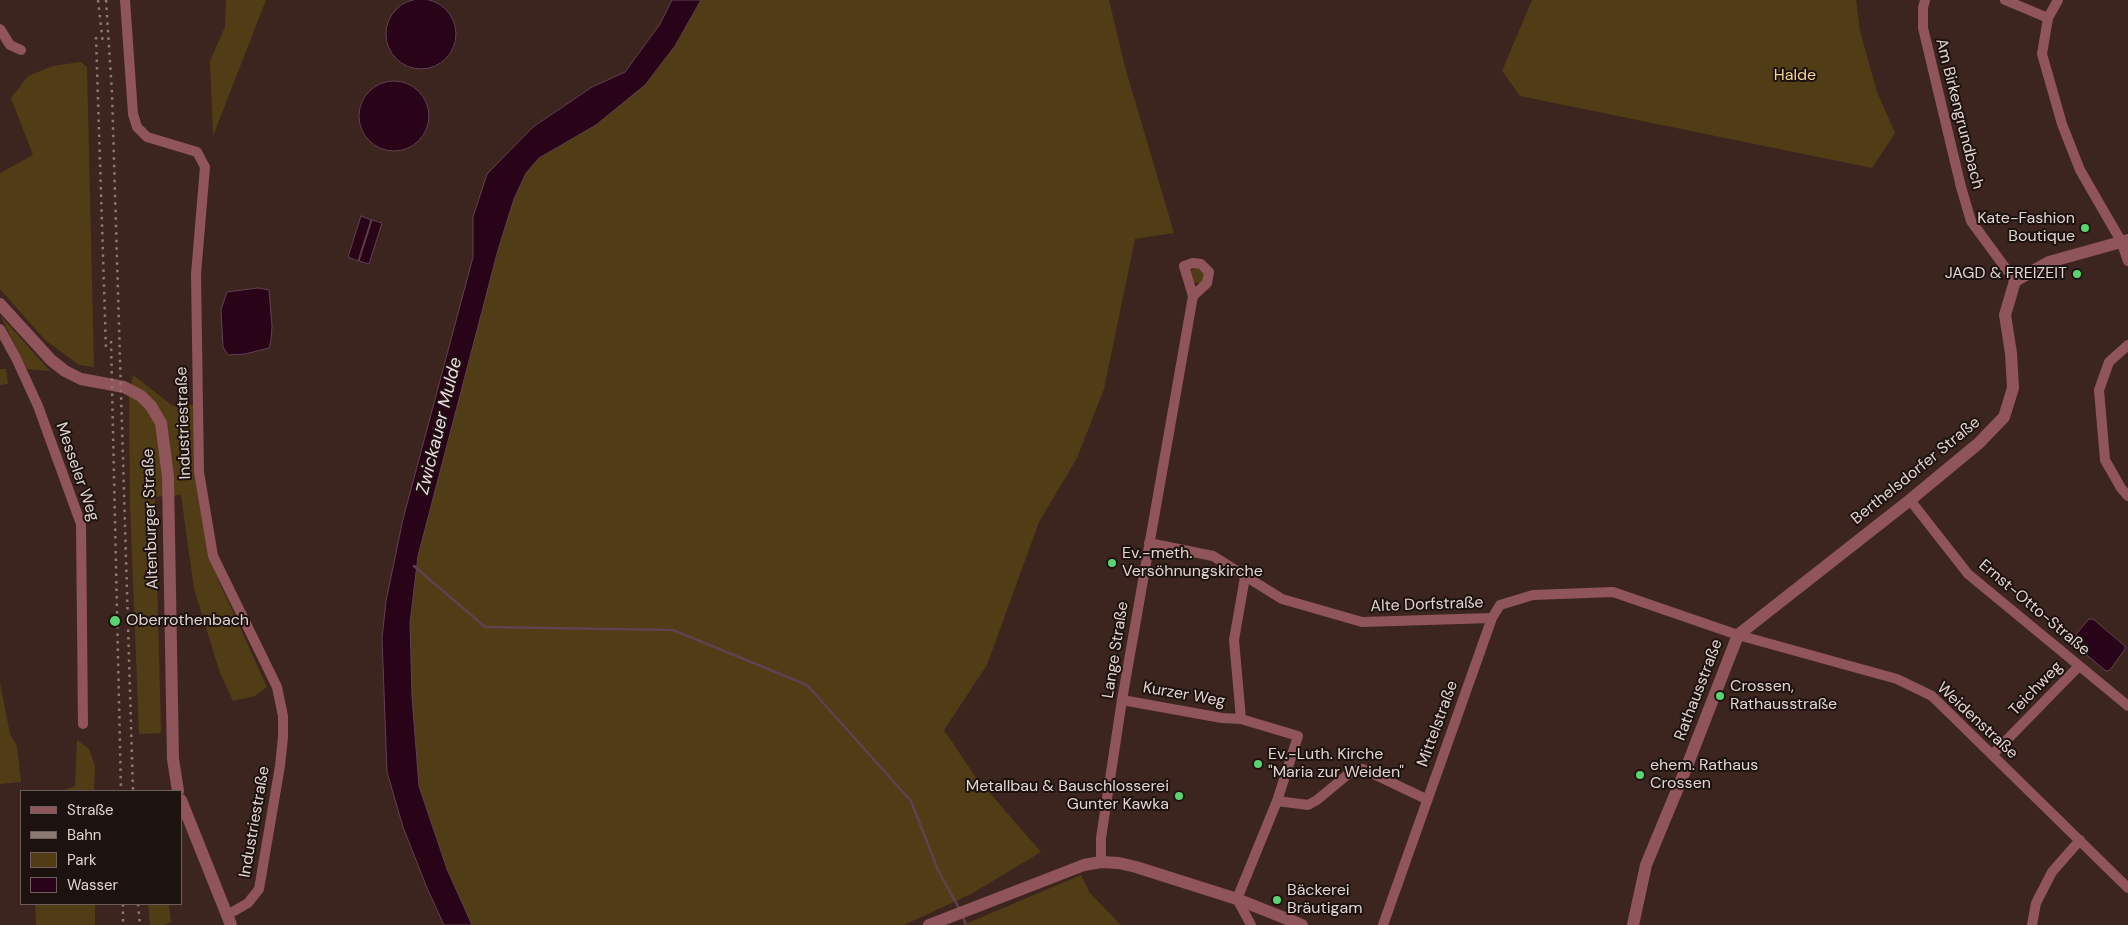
<!DOCTYPE html>
<meta charset="utf-8">
<style>
body{margin:0}
#map{position:relative;width:2128px;height:925px;overflow:hidden;background:#3d251f;font-family:"DM Sans",sans-serif}
canvas{display:block}
.legend{position:absolute;left:20px;top:790px;width:162px;height:115px;box-sizing:border-box;background:#1c120f;border:1px solid #6c5f5b;margin:0;padding:6px 9px;list-style:none;font-size:15px;color:#e3d3ce}
.legend li{display:flex;align-items:center;gap:10px;height:25px}
.legend b{width:25px;border:1px solid #6c5f5b}
</style>
<div id="map">
<canvas width="2128" height="925"></canvas>
<ul class="legend">
<li><b style="height:6px;background:#90545b"></b>Straße</li>
<li><b style="height:6px;background:#8d7973"></b>Bahn</li>
<li><b style="height:14px;background:#503c15"></b>Park</li>
<li><b style="height:14px;background:#290318"></b>Wasser</li>
</ul>
</div>
<script>
const ctx = document.querySelector('canvas').getContext('2d');
ctx.lineJoin = 'round';
function fill(path, color) {
  ctx.fillStyle = color;
  ctx.fill(path, 'evenodd');
}
function shape(rows) {
  const path = new Path2D();
  for (const r of rows) {
    if (r.length === 3) {
      path.moveTo(r[0] + r[2], r[1]);
      path.arc(r[0], r[1], r[2], 0, 2 * Math.PI);
      continue;
    }
    path.moveTo(r[0], r[1]);
    for (let i = 2; i < r.length; i += 2) path.lineTo(r[i], r[i + 1]);
  }
  return path;
}
function trace(path, color, width, dash) {
  ctx.strokeStyle = color;
  ctx.lineWidth = width;
  ctx.lineCap = dash ? 'butt' : 'round';
  ctx.setLineDash(dash || []);
  ctx.stroke(path);
}
function write(font, color, halo, rows, align = 'center') {
  ctx.font = font + ' "DM Sans",sans-serif';
  ctx.lineWidth = 4;
  ctx.setLineDash([]);
  ctx.textBaseline = 'middle';
  ctx.strokeStyle = halo;
  ctx.fillStyle = color;
  for (const [text, x, y, turn = 0] of rows) {
    ctx.save();
    ctx.translate(x, y);
    ctx.rotate((+turn || 0) * Math.PI / 180);
    ctx.textAlign = isNaN(turn) ? turn : align;
    if (halo) ctx.strokeText(text, 0, 0);
    ctx.fillText(text, 0, 0);
    ctx.restore();
  }
}
const green = shape([
 [226,0,266,0,213,136,210,61,225,27],
 [701,0,1109,0,1125,67,1174,233,1135,239,1104,389,1077,458,1039,522,987,665,944,730,975,776,1041,852,971,894,904,925,472,925,447,869,419,786,412,697,410,623,418,556,498,250,514,199,526,173,540,158,596,125,645,85,675,46],
 [1532,0,1856,0,1860,31,1877,92,1895,133,1872,168,1520,96,1502,71],
 [81,62,87,67,94,367,79,365,45,340,0,289,0,173,33,155,11,98,28,76,53,66],
 [1195,267,1205,271,1202,284,1193,282,1190,272],
 [0,315,50,371,27,369],
 [0,369,6,369,8,384,0,385],
 [133,375,173,406,193,405,205,535,218,579,267,687,255,696,233,701,220,673,194,589,181,495,155,497,161,733,139,734,130,505,129,397],
 [0,683,10,734,17,746,21,782,0,784],
 [77,740,89,749,95,766,94,791,61,791,75,786],
 [1081,875,1090,893,1121,925,963,925],
 [35,904,95,904,95,925,36,925],
 [148,904,169,904,171,922,164,925,150,925]
]);
const water = shape([
 [421,34,35],
 [672,0,701,0,675,46,645,85,596,125,539,158,526,173,514,199,498,250,418,556,410,623,412,697,419,786,447,869,472,925,444,925,427,888,403,827,387,772,382,638,386,601,403,519,473,257,473,217,487,174,533,127,592,87,625,72,660,24,672,0],
 [394,116,35],
 [361,216,371,220,358,261,348,257,361,216],
 [372,220,382,223,369,264,359,261,372,220],
 [258,288,269,290,272,326,271,340,269,348,245,354,228,355,223,347,221,310,227,292,258,288],
 [2089,619,2093,619,2125,646,2125,649,2110,670,2106,671,2072,643,2072,639,2089,619]
]);
const stream = shape([
 [414,566,485,627,673,630,807,685,911,801,938,870,960,910],
 [963,917,966,925]
]);
const minor = shape([
 [125,0,133,114,137,127,147,137,197,152,205,167,196,274,199,472,213,556,277,687,283,716,283,737,280,766,259,889,248,903,227,915],
 [1925,0,1923,8,1923,28,1961,187,1971,221,2015,281],
 [2005,0,2048,18],
 [2058,0,2048,18,2042,54,2062,124,2080,170,2121,241,2128,261],
 [0,29,10,45,21,50],
 [0,329,16,358,38,406,81,524,83,724],
 [2128,345,2109,362,2099,390,2105,460,2121,488,2128,496],
 [1910,500,1968,574,2128,706],
 [1149,543,1213,556,1282,599,1362,622,1492,618,1500,605,1533,595,1613,592,1738,635,1897,679,1932,696,2128,888],
 [1122,700,1222,718,1241,719,1298,736,1277,801,1237,899,1251,925],
 [1241,719,1234,640,1245,577],
 [1992,755,2079,666],
 [1277,801,1308,805,1317,800,1352,771,1363,769,1426,799],
 [1101,862,1101,838,1122,700,1193,296,1184,266,1193,263,1201,264,1209,272,1207,283,1193,296],
 [1383,925,1492,618],
 [2032,925,2036,903,2052,872,2080,840]
]);
const tertiary = shape([
 [0,304,51,360,65,371,81,379,124,387,141,396,151,406,161,423,168,477,173,759,178,791],
 [181,800,231,925],
 [929,925,1084,865,1101,862,1119,863,1136,867,1237,899,1302,925],
 [1633,925,1646,865,1687,766,1738,635,1910,500,1979,443,2004,417,2013,388,2011,353,2005,315,2015,281,2049,262,2128,240]
]);
const rail = shape([
 [98,0,103,44],
 [106,0,112,93,133,791],
 [96,37,106,349],
 [111,341,121,791],
 [123,904,123,925],
 [138,904,140,925]
]);
const markers = [
 [2085,228,5,"#58d570"],
 [2077,274,5,"#58d570"],
 [1112,563,5,"#58d570"],
 [115,621,6,"#58d570"],
 [1720,696,5,"#58d570"],
 [1258,764,5,"#58d570"],
 [1640,775,5,"#58d570"],
 [1179,796,5,"#58d570"],
 [1277,900,5,"#58d570"]
];
const parkNames = [
 ["Halde",1795,76]
];
const streetNames = [
 ["Am Birkengrundbach",1959,114,76],
 ["Industriestraße",184,423,-92],
 ["Berthelsdorfer Straße",1916,471,-39],
 ["Messeler Weg",77,472,71],
 ["Altenburger Straße",151,519,-92],
 ["Alte Dorfstraße",1427,605,-2],
 ["Ernst-Otto-Straße",2034,608,40],
 ["Lange Straße",1116,650,-81],
 ["Teichweg",2036,689,-46],
 ["Rathausstraße",1699,690,-69],
 ["Kurzer Weg",1184,695,10],
 ["Weidenstraße",1977,721,43],
 ["Mittelstraße",1438,724,-70],
 ["Industriestraße",255,822,-80]
];
const poiNames = [
 ["Kate-Fashion",2075,219,"right"],
 ["Boutique",2075,237,"right"],
 ["JAGD & FREIZEIT",2067,274,"right"],
 ["Ev.-meth.",1122,554],
 ["Versöhnungskirche",1122,572],
 ["Oberrothenbach",126,621],
 ["Crossen,",1730,687],
 ["Rathausstraße",1730,705],
 ["Ev.-Luth. Kirche",1268,755],
 ["\"Maria zur Weiden\"",1268,773],
 ["ehem. Rathaus",1650,766],
 ["Crossen",1650,784],
 ["Metallbau & Bauschlosserei",1169,787,"right"],
 ["Gunter Kawka",1169,805,"right"],
 ["Bäckerei",1287,891],
 ["Bräutigam",1287,909]
];
const waterNames = [
 ["Zwickauer Mulde",440,426,-76]
];
fill(green, '#503c15');
fill(water, '#290318');
trace(water, '#61414f', 1);
trace(stream, '#61414f', 2.5);
trace(minor, '#90545b', 10);
trace(tertiary, '#90545b', 12);
trace(rail, '#8d7973', 2.5, [2.5, 5]);
for (const [x, y, r, color] of markers) {
  const dot = new Path2D();
  dot.arc(x, y, r, 0, 2 * Math.PI);
  ctx.fillStyle = color;
  ctx.fill(dot);
  trace(dot, '#1c120f', 2);
}
write('16px', '#f6d295', '#1c120f', parkNames);
write('16px', '#e3d3ce', '#1c120f', streetNames);
write('16px', '#e3d3ce', '#1c120f', poiNames, 'left');
write('italic 18px', '#f1d9e3', '#1c120f', waterNames);
</script>
